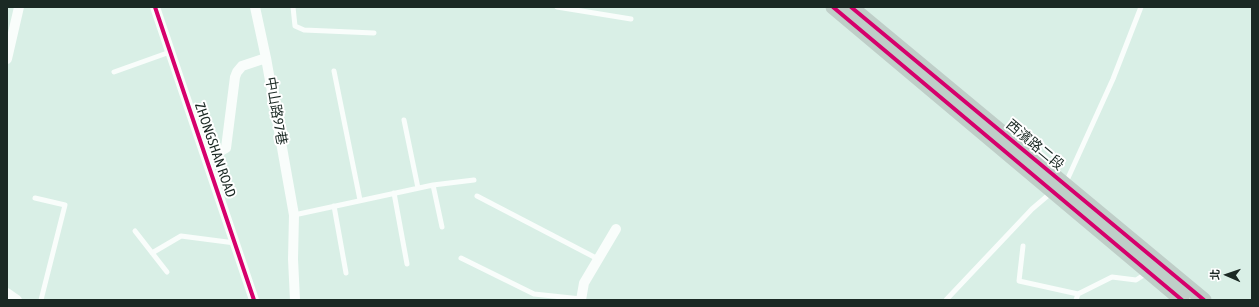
<!DOCTYPE html>
<meta charset="utf-8">
<style>
body{margin:0}
#map{position:relative;width:1259px;height:307px;overflow:hidden;background:#d9efe6;font-family:"Asap Condensed","Noto Sans TC",sans-serif}
canvas{display:block}
.frame{position:absolute;inset:0;border:8px solid #1b2924;pointer-events:none}
.north{position:absolute;left:1207px;top:255px;width:40px;height:40px;-webkit-text-stroke:3px #fff;paint-order:stroke;rotate:272deg;font-size:11px;font-weight:700;line-height:16px;text-align:center;color:#1b2924}
.north::after{content:'';display:block;margin:auto;width:14px;height:18px;background:#1b2924;clip-path:polygon(50% 0,100% 100%,50% 72%,0 100%)}
</style>
<div id="map">
<canvas width="1259" height="307"></canvas>
<div class="frame"></div>
<div class="north">北</div>
</div>
<script>
const ctx = document.querySelector('canvas').getContext('2d');
ctx.lineJoin = 'round';
function shape(rows) {
  const path = new Path2D();
  for (const r of rows) {
    path.moveTo(r[0], r[1]);
    for (let i = 2; i < r.length; i += 2) path.lineTo(r[i], r[i + 1]);
  }
  return path;
}
function trace(path, color, width, dash) {
  ctx.strokeStyle = color;
  ctx.lineWidth = width;
  ctx.lineCap = dash ? 'butt' : 'round';
  ctx.setLineDash(dash || []);
  ctx.stroke(path);
}
function write(font, color, halo, rows, align = 'center') {
  ctx.font = font + ' "Asap Condensed","Noto Sans TC",sans-serif';
  ctx.lineWidth = 4;
  ctx.setLineDash([]);
  ctx.textBaseline = 'middle';
  ctx.strokeStyle = halo;
  ctx.fillStyle = color;
  for (const [text, x, y, turn = 0] of rows) {
    ctx.save();
    ctx.translate(x, y);
    ctx.rotate((+turn || 0) * Math.PI / 180);
    ctx.textAlign = isNaN(turn) ? turn : align;
    if (halo) ctx.strokeText(text, 0, 0);
    ctx.fillText(text, 0, 0);
    ctx.restore();
  }
}
const service = shape([
 [293,7,295,26,304,30,374,33],
 [557,7,631,19],
 [334,71,360,200],
 [114,72,170,52],
 [404,120,418,188],
 [1064,182,1068,178,1113,79,1141,7],
 [433,185,442,227],
 [394,193,407,264],
 [477,196,598,259],
 [35,198,65,205,41,300],
 [334,206,346,273],
 [294,215,433,185,474,180],
 [135,231,167,272],
 [1023,246,1019,281,1078,294,1076,300],
 [152,253,181,236,235,243],
 [461,258,534,294,581,299],
 [1078,294,1112,277,1136,280,1147,273],
 [946,300,1032,209,1052,192]
]);
const minor = shape([
 [155,7,254,300],
 [255,7,266,58,294,215,293,259,295,300],
 [7,59,19,7],
 [207,159,226,148,235,77,237,72,242,66,266,58],
 [7,293,17,300],
 [581,300,584,283,616,229]
]);
const primary = shape([
 [833,7,1182,300],
 [851,7,1204,300]
]);
const cycleway = shape([
 [155,7,254,300],
 [833,7,1182,300],
 [851,7,1204,300]
]);
const streetNames = [
 ["中山路97巷",276,111,80],
 ["西濱路二段",1035,145,40],
 ["ZHONGSHAN ROAD",215,150,71]
];
trace(service, '#f9fdfb', 5);
trace(minor, '#f9fdfb', 10);
trace(primary, '#bfcec8', 15);
trace(cycleway, '#d6006c', 4);
write('14px', '#1b2924', '#fff', streetNames);
</script>
